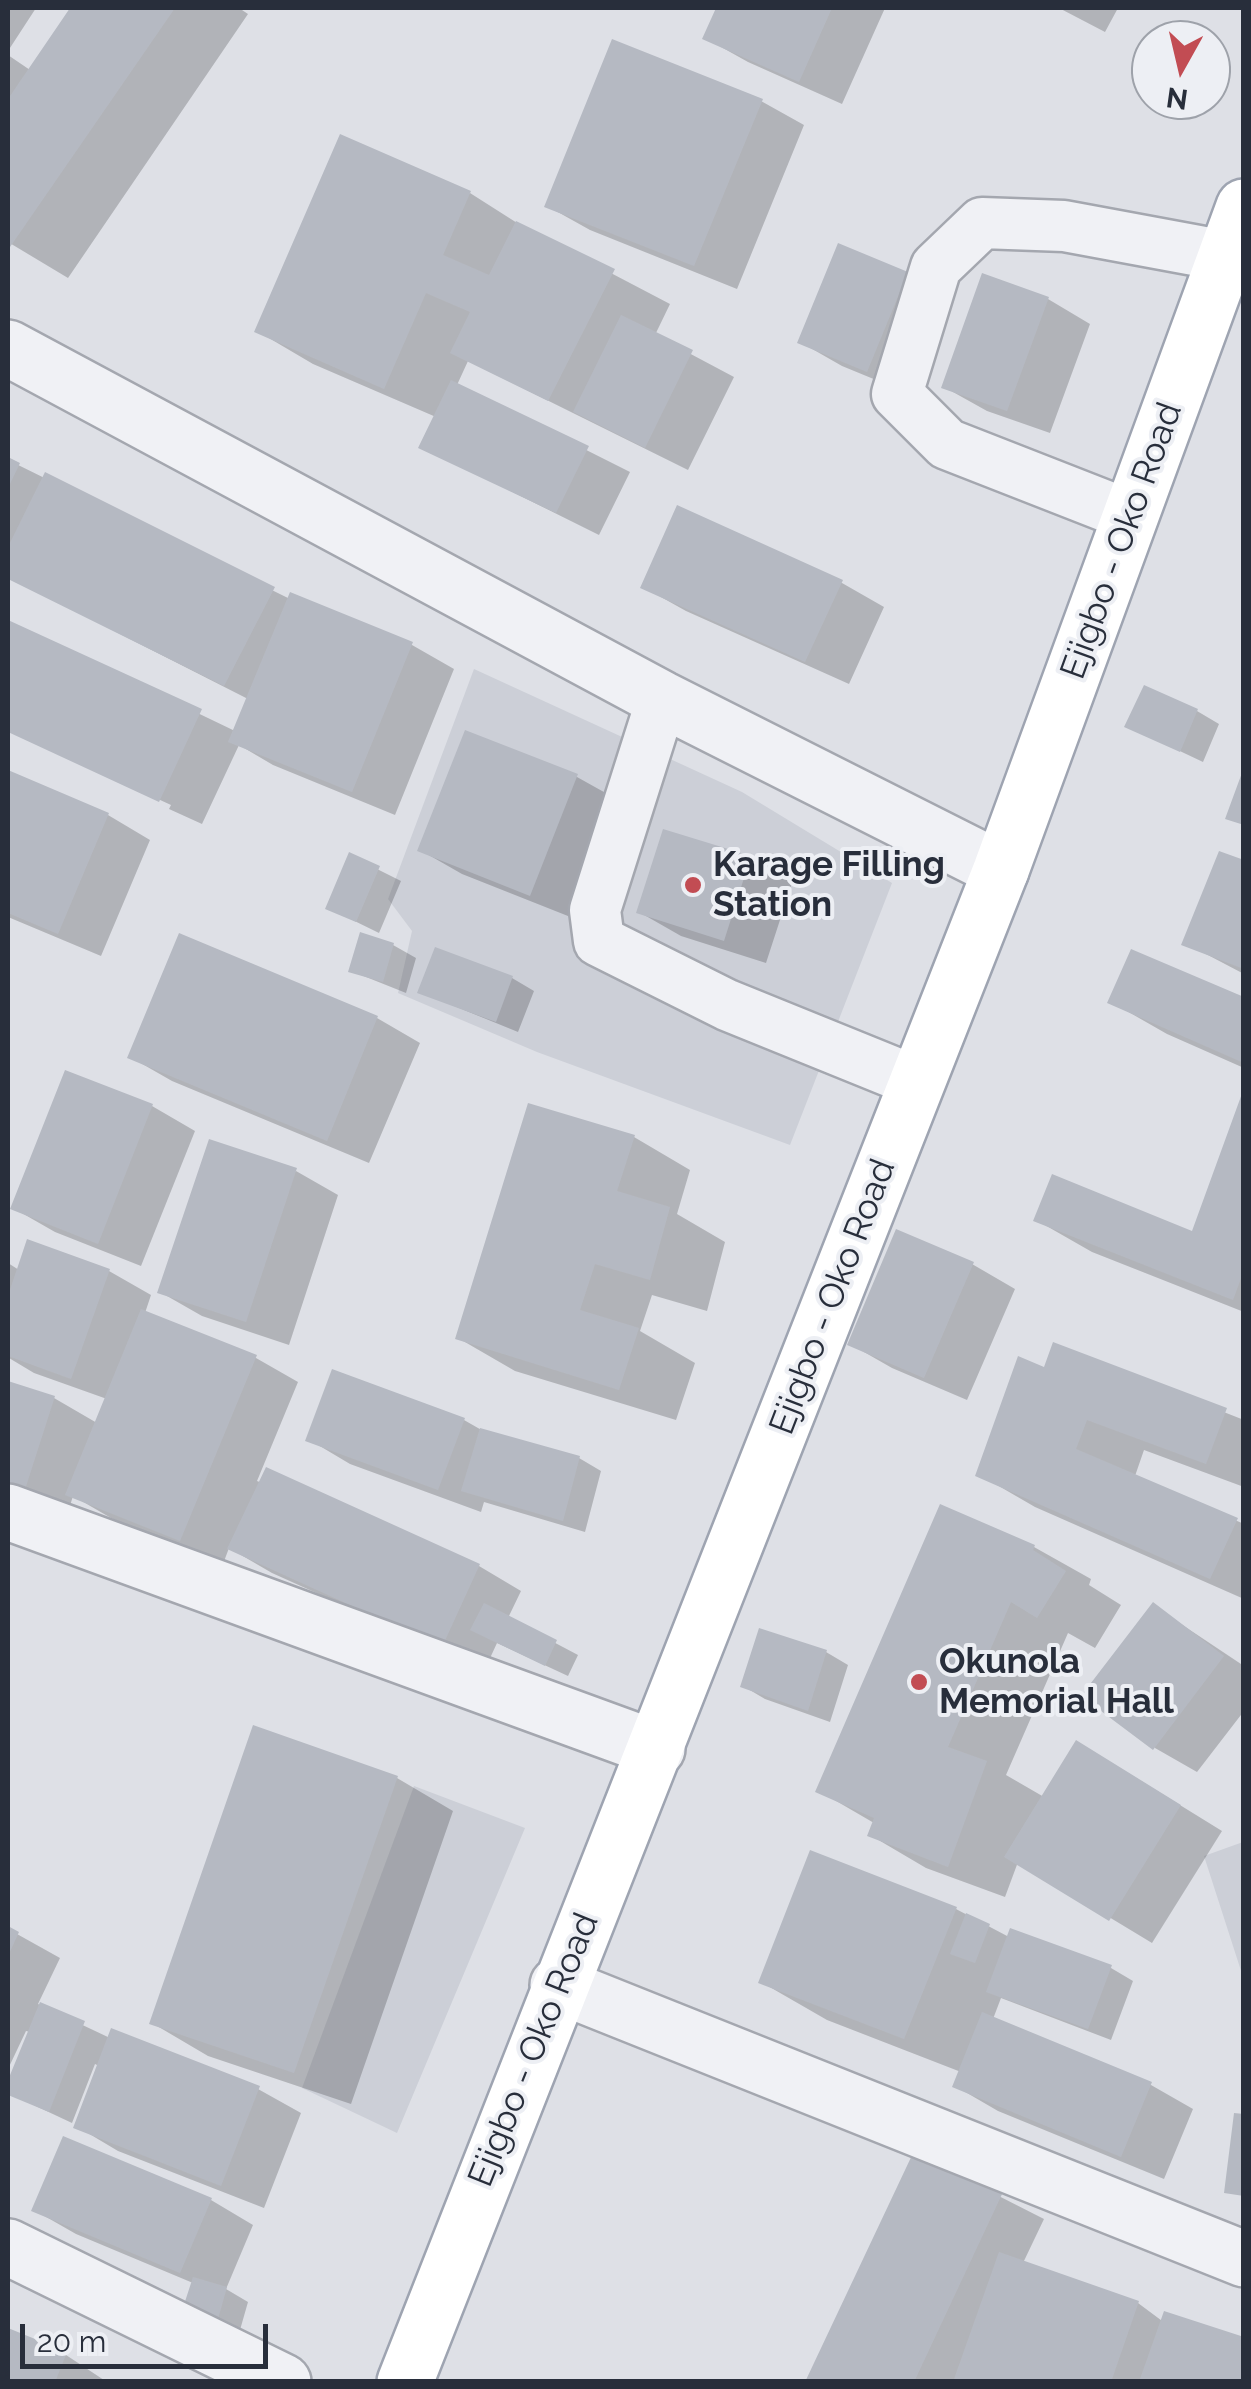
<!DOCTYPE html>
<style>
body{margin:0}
#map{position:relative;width:1251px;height:2389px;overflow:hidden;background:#dee0e6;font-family:Raleway,sans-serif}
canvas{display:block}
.frame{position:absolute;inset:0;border:10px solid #282e3b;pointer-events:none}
.north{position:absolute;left:1131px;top:20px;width:100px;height:100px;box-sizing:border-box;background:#edeff4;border:2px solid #9ea2aa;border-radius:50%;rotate:188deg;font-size:28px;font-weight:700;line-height:40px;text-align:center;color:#282e3b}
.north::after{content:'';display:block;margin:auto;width:35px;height:45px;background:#c24c53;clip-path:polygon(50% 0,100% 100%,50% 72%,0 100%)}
.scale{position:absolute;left:20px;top:2324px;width:248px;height:45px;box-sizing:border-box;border:5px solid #282e3b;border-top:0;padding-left:12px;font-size:30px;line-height:35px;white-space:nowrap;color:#282e3b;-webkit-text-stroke:8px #edeff4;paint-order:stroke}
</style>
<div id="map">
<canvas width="1251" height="2389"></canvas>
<div class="frame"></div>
<div class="north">N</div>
<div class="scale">20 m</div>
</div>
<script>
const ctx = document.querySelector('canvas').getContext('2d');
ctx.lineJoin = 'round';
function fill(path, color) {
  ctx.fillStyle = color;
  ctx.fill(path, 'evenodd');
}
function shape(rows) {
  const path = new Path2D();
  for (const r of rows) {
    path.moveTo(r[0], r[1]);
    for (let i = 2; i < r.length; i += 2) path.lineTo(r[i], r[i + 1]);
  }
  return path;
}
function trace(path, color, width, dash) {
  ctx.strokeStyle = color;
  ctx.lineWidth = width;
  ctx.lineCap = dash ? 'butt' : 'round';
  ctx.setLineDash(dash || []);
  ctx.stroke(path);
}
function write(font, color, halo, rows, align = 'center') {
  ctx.font = font + ' Raleway,sans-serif';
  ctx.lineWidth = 8;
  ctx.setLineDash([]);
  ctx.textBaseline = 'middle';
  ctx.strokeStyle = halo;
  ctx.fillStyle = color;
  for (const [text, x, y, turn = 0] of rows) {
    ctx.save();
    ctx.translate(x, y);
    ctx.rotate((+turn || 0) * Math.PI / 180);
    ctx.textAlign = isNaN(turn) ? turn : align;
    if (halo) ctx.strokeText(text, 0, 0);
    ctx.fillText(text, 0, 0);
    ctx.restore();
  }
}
const built = shape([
 [474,669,742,792,892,883,790,1145,537,1052,398,993,412,931,388,899],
 [414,1786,525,1828,397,2133,302,2088],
 [1243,1842,1244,1842,1243,1977,1204,1856]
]);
const shadow = shape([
 [8,8,36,8,8,51],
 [73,8,239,8,248,14,68,278,8,242,8,55,30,70],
 [719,8,885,8,842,104,748,62,705,38],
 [1059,8,1118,8,1105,32],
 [761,101,804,125,737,289,590,230,547,206],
 [470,193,525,228,670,304,655,335,734,377,688,470,468,361,457,385,630,472,599,535,422,447,436,417,313,364,257,331],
 [840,246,907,274,949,298,910,394,842,366,800,342],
 [1048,299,1090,324,1050,433,987,411,944,387],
 [8,460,290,599,412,645,454,669,395,815,273,765,239,745,202,824,169,809,171,805,8,730,8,622,235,731,248,699,8,577],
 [678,508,842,583,884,607,849,684,686,611,643,587],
 [1197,711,1219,724,1203,762,1127,726],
 [467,733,577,777,620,801,573,918,462,874,420,850],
 [8,772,108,815,150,840,101,956,8,917],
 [351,856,401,881,379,933,328,908],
 [750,859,792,883,766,963,681,936,639,912],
 [1244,863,1244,974,1185,943],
 [180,936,377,1018,420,1043,369,1163,172,1081,130,1057],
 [393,945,416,958,406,993,351,971],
 [512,978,534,991,518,1032,420,992],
 [1244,999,1244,1068,1167,1034,1111,1002],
 [66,1073,152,1106,195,1131,141,1266,55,1232,13,1208],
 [1244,1094,1244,1312,1092,1252,1036,1220,1193,1234],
 [634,1137,690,1170,677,1214,725,1242,707,1311,652,1295,640,1331,695,1363,676,1420,515,1371,458,1338],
 [296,1171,338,1195,289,1345,202,1316,160,1292],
 [8,1263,19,1270,109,1271,151,1295,145,1313,256,1358,298,1382,257,1481,479,1566,521,1591,508,1618,578,1655,568,1676,497,1643,485,1669,272,1573,229,1548,223,1564,111,1518,73,1496,63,1528,8,1509,8,1383,54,1398,97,1423,107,1399,34,1373,9,1358,8,1363],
 [972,1264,1015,1289,967,1400,892,1368,850,1344],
 [1054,1345,1244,1420,1244,1487,1144,1450,1135,1476,1244,1524,1244,1599,1035,1507,978,1474,1045,1370],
 [464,1420,485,1432,579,1458,601,1471,585,1532,484,1502,481,1512,350,1464,308,1439],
 [941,1507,1034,1547,1091,1579,1089,1585,1121,1605,1095,1648,1068,1633,1006,1775,1044,1797,1120,1768,1222,1831,1152,1943,1018,1862,1005,1897,926,1868,870,1835,874,1823,819,1791],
 [1154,1606,1244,1666,1244,1711,1197,1772,1155,1748],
 [826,1652,848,1665,830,1722,765,1699,743,1686],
 [397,1778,453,1811,351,2104,208,2056,152,2023],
 [956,1909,1009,1937,1111,1968,1133,1981,1111,2040,1001,1998,993,2019,1151,2085,1193,2109,1164,2179,998,2111,955,2086,961,2072,827,2020,761,1982],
 [8,1929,60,1958,38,2004,110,2038,258,2089,301,2113,264,2208,118,2151,76,2126,99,2066,95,2064,72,2123,8,2093,30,2032,26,2031,8,2069],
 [65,2139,211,2200,253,2225,226,2289,248,2302,236,2344,204,2334,193,2283,76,2234,34,2210],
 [916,2154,1044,2219,1023,2263,1138,2303,1244,2382,807,2382],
 [8,2331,66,2355,107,2382,8,2382]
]);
const building = shape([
 [70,8,175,8,10,247,8,99],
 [716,8,832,8,799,82,702,39],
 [612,39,763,99,694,266,544,207],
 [340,134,471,191,443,255,489,275,516,221,615,269,548,401,450,353,470,312,426,293,384,389,254,332],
 [838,243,908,272,867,372,797,343],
 [982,273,1049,297,1007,411,941,388],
 [621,315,693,350,645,448,573,412],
 [451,380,589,446,556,513,418,448],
 [8,457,20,463,8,488],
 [45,472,275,587,224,686,8,579,8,547],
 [677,505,843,580,805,662,640,588],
 [290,592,413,642,352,792,228,742],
 [8,620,202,709,159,802,8,732],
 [1144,685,1198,709,1180,752,1124,727],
 [465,730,578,774,530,896,417,851],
 [8,770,109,813,58,934,8,913],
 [1243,770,1244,770,1244,825,1225,819],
 [663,829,751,856,724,941,636,913],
 [1219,851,1244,860,1244,969,1181,945],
 [349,852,380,866,356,922,325,909],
 [360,932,394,943,383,982,348,972],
 [179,933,378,1016,327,1141,127,1058],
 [435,947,513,976,496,1022,417,993],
 [1131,949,1244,997,1244,1063,1107,1003],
 [65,1070,153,1104,98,1244,10,1209],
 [1244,1088,1244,1270,1233,1300,1033,1221,1052,1174,1192,1231],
 [528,1103,635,1135,617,1191,670,1207,650,1280,595,1264,580,1310,639,1328,619,1390,455,1339],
 [209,1139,297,1168,246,1322,157,1293],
 [896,1229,974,1262,924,1378,847,1345],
 [27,1239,110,1269,71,1379,8,1356,8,1296],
 [141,1309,257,1355,180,1541,65,1495],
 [1053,1342,1227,1408,1206,1464,1087,1420,1076,1449,1238,1518,1210,1579,975,1476,1018,1356,1044,1367],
 [332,1369,465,1418,438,1490,305,1441],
 [8,1381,55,1396,20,1505,8,1501],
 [480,1428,580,1456,563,1521,461,1491],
 [266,1467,480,1564,442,1647,227,1549],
 [940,1504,1035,1545,1033,1550,1066,1571,1037,1618,1011,1602,948,1747,987,1761,948,1867,867,1836,874,1818,815,1792],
 [1153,1602,1224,1656,1153,1750,1081,1696],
 [484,1603,557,1640,545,1666,470,1630],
 [759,1628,827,1650,808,1711,740,1687],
 [253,1725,398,1776,294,2073,149,2024],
 [1076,1740,1181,1805,1109,1921,1004,1857],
 [810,1850,957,1907,904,2039,758,1983],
 [966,1913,990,1924,975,1963,950,1954],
 [8,1926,19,1932,8,1956],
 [1010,1928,1112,1965,1088,2029,986,1992],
 [40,2002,85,2021,49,2112,8,2095,8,2080],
 [982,2012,1152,2082,1121,2157,952,2087],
 [111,2028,260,2086,221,2186,73,2128],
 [1234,2113,1244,2114,1244,2196,1224,2193],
 [63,2136,212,2198,180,2273,31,2211],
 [914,2151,1003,2192,914,2382,805,2382],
 [999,2252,1139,2301,1111,2382,953,2382],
 [193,2277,227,2287,214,2333,178,2323],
 [1164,2311,1244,2337,1244,2382,1139,2382],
 [8,2328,67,2352,55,2382,8,2382]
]);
const service = shape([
 [1131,516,947,444,897,394,936,267,982,223,1064,226,1226,256],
 [662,699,595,910,599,941,727,1005,917,1082]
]);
const minor = shape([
 [8,348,662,699,1001,870],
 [8,1512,657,1749],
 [558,1985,1244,2259],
 [8,2247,283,2382]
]);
const primary = shape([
 [405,2382,1001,870,1244,207]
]);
const markers = [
 [693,885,10,"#c24c53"],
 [919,1682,10,"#c24c53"]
];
const streetNames = [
 ["Ejigbo - Oko Road",1122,541,-70],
 ["Ejigbo - Oko Road",833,1297,-69],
 ["Ejigbo - Oko Road",534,2050,-68]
];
const poiNames = [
 ["Karage Filling",713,865],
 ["Station",713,905],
 ["Okunola",939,1662],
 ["Memorial Hall",939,1702]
];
fill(built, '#cccfd7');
fill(shadow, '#0003');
fill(building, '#b5b9c2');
trace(service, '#a4a7af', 55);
trace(minor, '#a4a7af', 60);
trace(primary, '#9ea4b1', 60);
trace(service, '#f0f1f5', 50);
trace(minor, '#f0f1f5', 55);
trace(primary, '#fff', 55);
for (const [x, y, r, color] of markers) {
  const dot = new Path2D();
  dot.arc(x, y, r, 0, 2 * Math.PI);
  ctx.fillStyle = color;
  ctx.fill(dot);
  trace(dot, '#edeff4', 4);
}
write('35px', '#282e3b', '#edeff4', streetNames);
write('bold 35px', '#282e3b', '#edeff4', poiNames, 'left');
</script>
